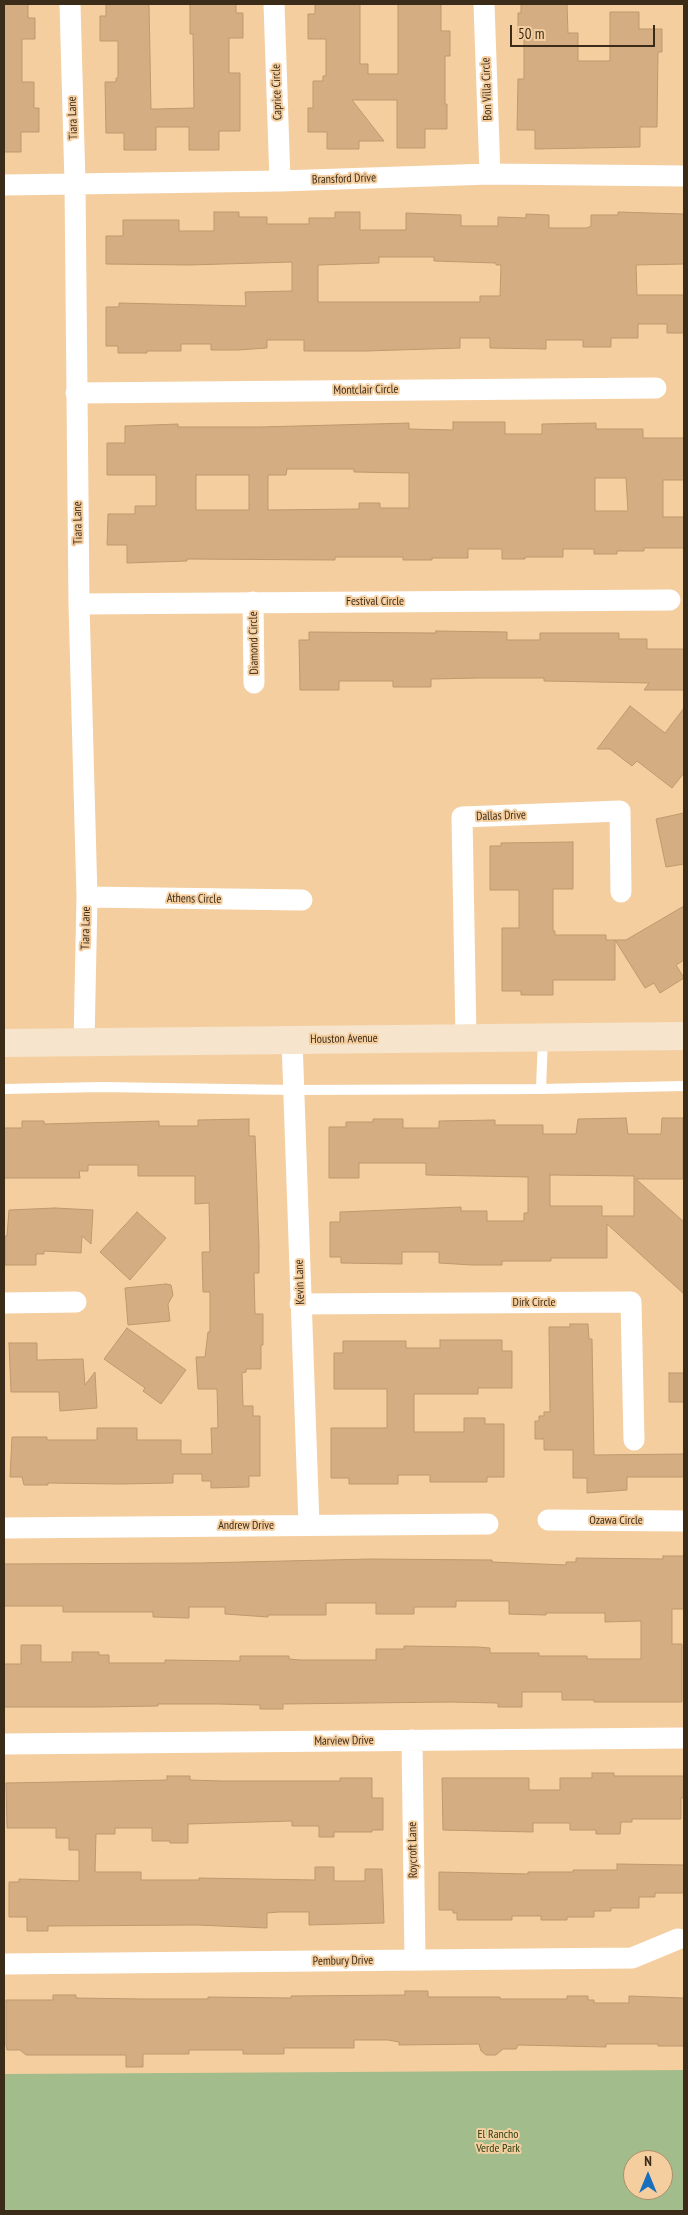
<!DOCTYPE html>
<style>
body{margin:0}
#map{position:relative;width:688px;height:2215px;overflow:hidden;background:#f5cea0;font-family:"PT Sans Narrow",sans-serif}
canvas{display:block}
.frame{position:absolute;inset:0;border:5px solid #3b2c19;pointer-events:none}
.north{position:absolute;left:623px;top:2150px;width:50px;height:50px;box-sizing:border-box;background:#f5cea0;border:1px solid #ab8d6a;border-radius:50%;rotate:0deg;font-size:14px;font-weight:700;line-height:20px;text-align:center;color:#3b2c19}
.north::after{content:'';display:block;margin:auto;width:18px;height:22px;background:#186fbd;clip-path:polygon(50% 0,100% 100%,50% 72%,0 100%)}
.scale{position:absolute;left:510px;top:25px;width:145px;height:22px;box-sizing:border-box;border:2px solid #3b2c19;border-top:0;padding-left:6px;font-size:15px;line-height:18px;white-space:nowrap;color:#3b2c19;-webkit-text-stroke:4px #f5cea0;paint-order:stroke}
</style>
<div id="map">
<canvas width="688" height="2215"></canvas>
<div class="frame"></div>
<div class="north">N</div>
<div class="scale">50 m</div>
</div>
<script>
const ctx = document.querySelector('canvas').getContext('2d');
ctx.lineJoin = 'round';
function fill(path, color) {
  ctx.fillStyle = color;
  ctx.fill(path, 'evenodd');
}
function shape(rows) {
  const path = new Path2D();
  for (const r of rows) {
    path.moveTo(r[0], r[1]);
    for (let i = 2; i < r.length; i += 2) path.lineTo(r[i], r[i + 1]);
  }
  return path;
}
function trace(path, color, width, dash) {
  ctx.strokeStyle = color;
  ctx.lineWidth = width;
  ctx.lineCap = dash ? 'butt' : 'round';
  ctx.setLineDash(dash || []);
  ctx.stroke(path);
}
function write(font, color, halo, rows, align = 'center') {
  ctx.font = font + ' "PT Sans Narrow",sans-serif';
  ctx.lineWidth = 4;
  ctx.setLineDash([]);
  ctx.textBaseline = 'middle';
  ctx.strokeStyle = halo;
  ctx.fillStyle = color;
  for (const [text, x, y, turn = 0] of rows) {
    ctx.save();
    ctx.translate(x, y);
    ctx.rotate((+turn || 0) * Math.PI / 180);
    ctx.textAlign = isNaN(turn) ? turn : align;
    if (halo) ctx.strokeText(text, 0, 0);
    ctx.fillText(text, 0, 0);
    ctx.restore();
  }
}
const green = shape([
 [684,2070,684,2211,4,2211,4,2074],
 [633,2160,663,2160,663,2190,633,2190]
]);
const building = shape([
 [4,4,28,4,28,18,35,18,35,39,22,39,22,82,34,82,34,108,39,108,39,132,21,132,21,152,4,152,4,4],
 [106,4,149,4,151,109,156,109,194,108,193,34,190,34,190,4,236,4,236,13,243,13,243,38,229,38,229,73,240,73,240,131,219,131,219,150,189,150,189,127,156,127,156,150,124,150,124,133,106,133,105,82,116,82,116,78,118,78,118,41,100,41,100,16,106,16,106,4],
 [315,4,360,4,360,64,368,64,368,74,398,74,398,4,441,4,441,31,450,31,450,56,445,56,445,104,447,104,447,129,425,129,425,148,397,148,397,100,352,100,384,141,359,141,359,149,327,149,327,132,308,132,308,108,313,108,313,81,323,81,323,76,326,76,326,39,308,39,308,14,315,14,315,4],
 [521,4,567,4,568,33,578,33,578,61,610,61,610,12,639,12,639,29,662,29,662,52,658,52,657,127,640,127,640,147,535,149,535,130,517,130,518,79,524,79,524,37,518,37,518,13,521,13,521,4],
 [214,212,239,212,239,217,267,217,267,224,309,224,309,218,335,218,335,212,360,212,360,230,406,230,406,213,461,215,461,226,498,226,498,217,526,218,526,214,549,215,549,228,587,228,591,226,591,215,618,215,618,212,684,214,684,264,636,265,637,295,684,295,684,333,667,333,667,324,638,324,638,338,611,338,611,347,583,347,583,340,546,340,546,349,490,348,490,338,460,338,460,348,366,351,304,351,304,340,267,340,267,348,238,350,211,350,211,344,181,344,181,351,147,351,147,353,118,353,118,346,106,346,106,307,119,307,119,303,246,306,245,292,292,291,292,262,189,265,106,264,106,236,123,236,123,220,179,220,179,231,214,231,214,212],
 [379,257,434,257,434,261,496,263,496,265,501,265,500,296,480,296,480,302,318,302,318,265,379,263,379,257],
 [453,422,505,422,505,434,542,434,542,424,596,423,596,429,643,429,643,438,684,438,684,480,663,480,663,517,684,517,684,548,644,548,644,551,617,551,617,554,594,554,594,549,563,549,563,557,525,557,525,559,502,559,502,549,468,549,468,558,432,558,432,560,403,560,403,557,335,557,335,560,187,559,187,561,127,563,127,545,107,545,108,514,135,514,135,506,156,506,156,475,107,475,107,443,125,443,125,426,178,424,178,427,260,427,409,423,409,429,453,430,453,422],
 [287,469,354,469,354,472,409,473,409,508,380,508,380,503,359,503,359,509,268,510,268,475,286,475,287,469],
 [196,475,249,475,249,510,196,510,196,475],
 [595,478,626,478,628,511,595,511,595,478],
 [436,631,507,632,507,640,540,640,540,633,619,633,619,639,647,639,647,649,684,649,684,690,644,690,649,683,544,681,544,678,479,678,431,679,431,687,393,687,393,681,339,681,339,690,300,690,299,640,309,640,309,632,436,633,436,631],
 [630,706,665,733,684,708,684,773,672,788,637,761,632,766,610,749,597,749,630,706],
 [684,813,684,864,666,867,656,819,684,813],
 [573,842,573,889,553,889,553,931,555,931,555,935,606,935,606,940,615,940,615,980,553,980,553,995,521,995,521,991,502,991,502,928,519,928,519,890,490,890,490,846,501,846,501,843,573,842],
 [684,906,684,960,676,965,684,978,660,993,654,983,645,988,615,940,626,940,684,906],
 [626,1118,628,1134,661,1134,662,1118,683,1118,683,1179,636,1179,684,1222,684,1294,607,1224,607,1258,551,1258,551,1261,502,1261,502,1265,472,1265,439,1263,439,1252,402,1252,402,1264,341,1263,341,1257,330,1257,330,1222,340,1222,340,1212,461,1207,461,1211,487,1211,487,1221,524,1221,524,1213,528,1213,528,1177,426,1175,426,1163,359,1163,359,1178,329,1178,329,1127,346,1127,346,1122,373,1122,373,1119,403,1119,403,1128,439,1128,439,1121,495,1120,495,1125,543,1125,543,1134,576,1134,578,1119,626,1118],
 [550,1175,634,1176,634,1216,602,1216,602,1206,550,1206,550,1175],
 [249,1119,249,1136,255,1136,259,1245,259,1273,254,1273,255,1314,263,1314,263,1345,261,1345,261,1369,246,1369,246,1372,242,1373,243,1406,253,1406,253,1416,260,1416,260,1476,249,1476,249,1487,211,1488,211,1481,202,1481,202,1474,173,1474,173,1483,120,1484,48,1483,48,1485,24,1485,22,1477,10,1477,12,1437,47,1437,47,1440,97,1440,97,1428,137,1428,137,1440,181,1440,181,1454,212,1454,211,1428,218,1428,217,1389,198,1389,196,1357,205,1357,208,1332,210,1332,210,1292,203,1292,202,1252,210,1252,209,1203,195,1204,195,1176,138,1176,138,1165,88,1165,88,1171,79,1171,80,1178,4,1178,4,1128,22,1128,22,1121,44,1121,44,1124,159,1121,159,1126,198,1126,198,1120,249,1119],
 [55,1208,93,1210,91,1244,82,1236,81,1253,44,1251,44,1254,36,1254,36,1265,5,1265,5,1236,7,1236,9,1210,55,1208],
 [137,1212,166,1238,130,1280,100,1252,137,1212],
 [166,1284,171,1285,173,1295,168,1304,170,1321,128,1325,125,1288,166,1284],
 [570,1324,588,1324,589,1339,592,1339,594,1455,684,1454,684,1477,627,1477,627,1490,587,1493,587,1478,573,1478,573,1450,544,1450,544,1439,535,1439,535,1421,539,1421,539,1416,544,1416,544,1412,550,1412,549,1327,570,1327,570,1324],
 [127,1328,186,1370,161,1404,143,1391,145,1388,104,1359,127,1328],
 [440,1340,502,1340,502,1351,512,1351,512,1388,478,1388,478,1394,414,1394,414,1432,464,1432,464,1418,485,1418,485,1424,504,1424,504,1477,487,1477,487,1482,430,1482,430,1475,398,1475,398,1484,349,1484,349,1478,331,1478,331,1428,387,1428,387,1389,334,1389,334,1353,343,1353,343,1341,406,1341,406,1348,440,1348,440,1340],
 [9,1343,37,1343,37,1360,83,1359,85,1385,95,1372,97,1408,60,1411,59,1392,11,1392,9,1343],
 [669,1373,684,1373,684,1402,669,1402,669,1373],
 [663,1556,684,1556,684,1609,672,1609,672,1644,682,1644,682,1702,594,1702,594,1700,562,1700,562,1692,522,1692,522,1707,498,1707,498,1703,451,1702,283,1704,283,1709,260,1709,260,1705,218,1704,158,1704,158,1706,99,1707,4,1707,4,1664,21,1664,21,1645,41,1645,41,1662,72,1662,72,1652,99,1652,99,1655,109,1655,109,1663,165,1663,165,1660,240,1661,240,1656,289,1656,289,1659,300,1660,376,1660,376,1649,404,1649,404,1646,478,1647,490,1648,490,1653,539,1653,539,1656,587,1656,587,1659,641,1659,641,1621,605,1622,605,1613,546,1613,546,1615,509,1614,509,1601,456,1601,456,1607,414,1607,414,1614,376,1614,376,1603,326,1603,326,1615,268,1615,268,1617,225,1614,225,1607,189,1607,189,1618,153,1617,153,1612,63,1612,63,1606,4,1606,4,1564,200,1563,370,1559,492,1560,492,1562,566,1565,566,1562,576,1562,576,1558,663,1559,663,1556],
 [592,1773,614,1773,614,1776,684,1776,684,1798,681,1798,681,1819,632,1819,632,1822,621,1822,620,1834,596,1834,596,1830,570,1830,570,1823,533,1823,533,1832,443,1830,442,1778,529,1778,529,1790,560,1790,560,1778,592,1778,592,1773],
 [167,1776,190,1776,190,1780,222,1781,340,1781,340,1778,372,1778,372,1798,383,1798,383,1830,372,1830,372,1832,334,1832,334,1837,319,1837,319,1826,292,1826,292,1821,188,1824,188,1843,170,1843,170,1841,152,1841,152,1828,115,1828,115,1834,96,1834,95,1872,141,1872,141,1880,199,1880,199,1878,315,1880,315,1867,334,1867,334,1881,365,1881,365,1869,382,1869,384,1923,309,1925,309,1912,279,1912,267,1913,267,1928,197,1925,48,1926,48,1931,27,1931,27,1917,9,1917,9,1882,19,1882,19,1879,79,1881,79,1850,69,1850,69,1838,56,1838,56,1828,7,1828,6,1783,167,1780,167,1776],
 [617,1864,684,1865,684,1893,655,1893,655,1897,639,1897,639,1908,611,1908,611,1911,594,1911,594,1917,567,1917,567,1920,541,1920,541,1916,512,1916,512,1920,457,1920,457,1913,453,1913,453,1910,439,1910,439,1872,528,1874,528,1872,573,1872,573,1870,617,1870,617,1864],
 [405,1991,428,1991,428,1997,500,1997,500,1999,567,1999,567,1996,588,1996,588,2000,594,2000,594,2003,629,2003,629,1996,684,1998,684,2046,658,2046,658,2044,606,2044,606,2047,518,2045,516,2049,503,2049,496,2055,486,2055,481,2051,479,2044,399,2045,399,2042,388,2040,354,2040,354,2048,284,2048,284,2054,243,2054,243,2050,189,2050,189,2054,143,2054,143,2067,126,2067,126,2055,26,2055,20,2050,7,2050,6,2045,6,2000,53,2000,53,1995,76,1995,76,1998,143,1999,208,1999,208,1997,291,1998,291,1996,405,1995,405,1991]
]);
const lane = shape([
 [4,1089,102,1087,293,1090,541,1089,684,1086],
 [541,1089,543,1038]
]);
const street = shape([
 [70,4,75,183,79,604,87,897,84,1042],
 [274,4,280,181],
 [484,4,490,174],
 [4,185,280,181,490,174,684,176],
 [76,393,656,388],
 [253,602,254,683],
 [79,604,670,600],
 [87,897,302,900],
 [466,1038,462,817,620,811,621,892],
 [292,1040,309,1525],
 [4,1303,76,1302],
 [300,1304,631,1302,634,1440],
 [548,1520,684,1521],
 [4,1528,488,1524],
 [412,1740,415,1960],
 [4,1744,684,1738],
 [4,1964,632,1958,678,1939]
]);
const secondary = shape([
 [4,1043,684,1036]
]);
const streetNames = [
 ["Bon Villa Circle",487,89,-92],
 ["Caprice Circle",277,92,-92],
 ["Tiara Lane",73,118,-92],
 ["Bransford Drive",344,179,-2],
 ["Montclair Circle",366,390,-1],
 ["Tiara Lane",78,523,-91],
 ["Festival Circle",375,602],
 ["Diamond Circle",254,643,-91],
 ["Dallas Drive",501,816,-2],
 ["Athens Circle",194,899,1],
 ["Tiara Lane",86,928,-89],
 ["Houston Avenue",344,1039,-1],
 ["Kevin Lane",300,1282,-92],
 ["Dirk Circle",534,1303],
 ["Ozawa Circle",616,1521],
 ["Andrew Drive",246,1526],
 ["Marview Drive",344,1741,-1],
 ["Roycroft Lane",413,1850,-91],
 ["Pembury Drive",343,1961,-1]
];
const parkNames = [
 ["El Rancho",498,2135],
 ["Verde Park",498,2149]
];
fill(green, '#a2bd8b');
fill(building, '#d4ae82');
trace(building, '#bd996c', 1);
trace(lane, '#fff', 10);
trace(street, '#fff', 21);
trace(secondary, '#f6e4cc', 28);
write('12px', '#3b2c19', '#f5cea0', streetNames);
write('12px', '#2b4014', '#f5cea0', parkNames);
</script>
